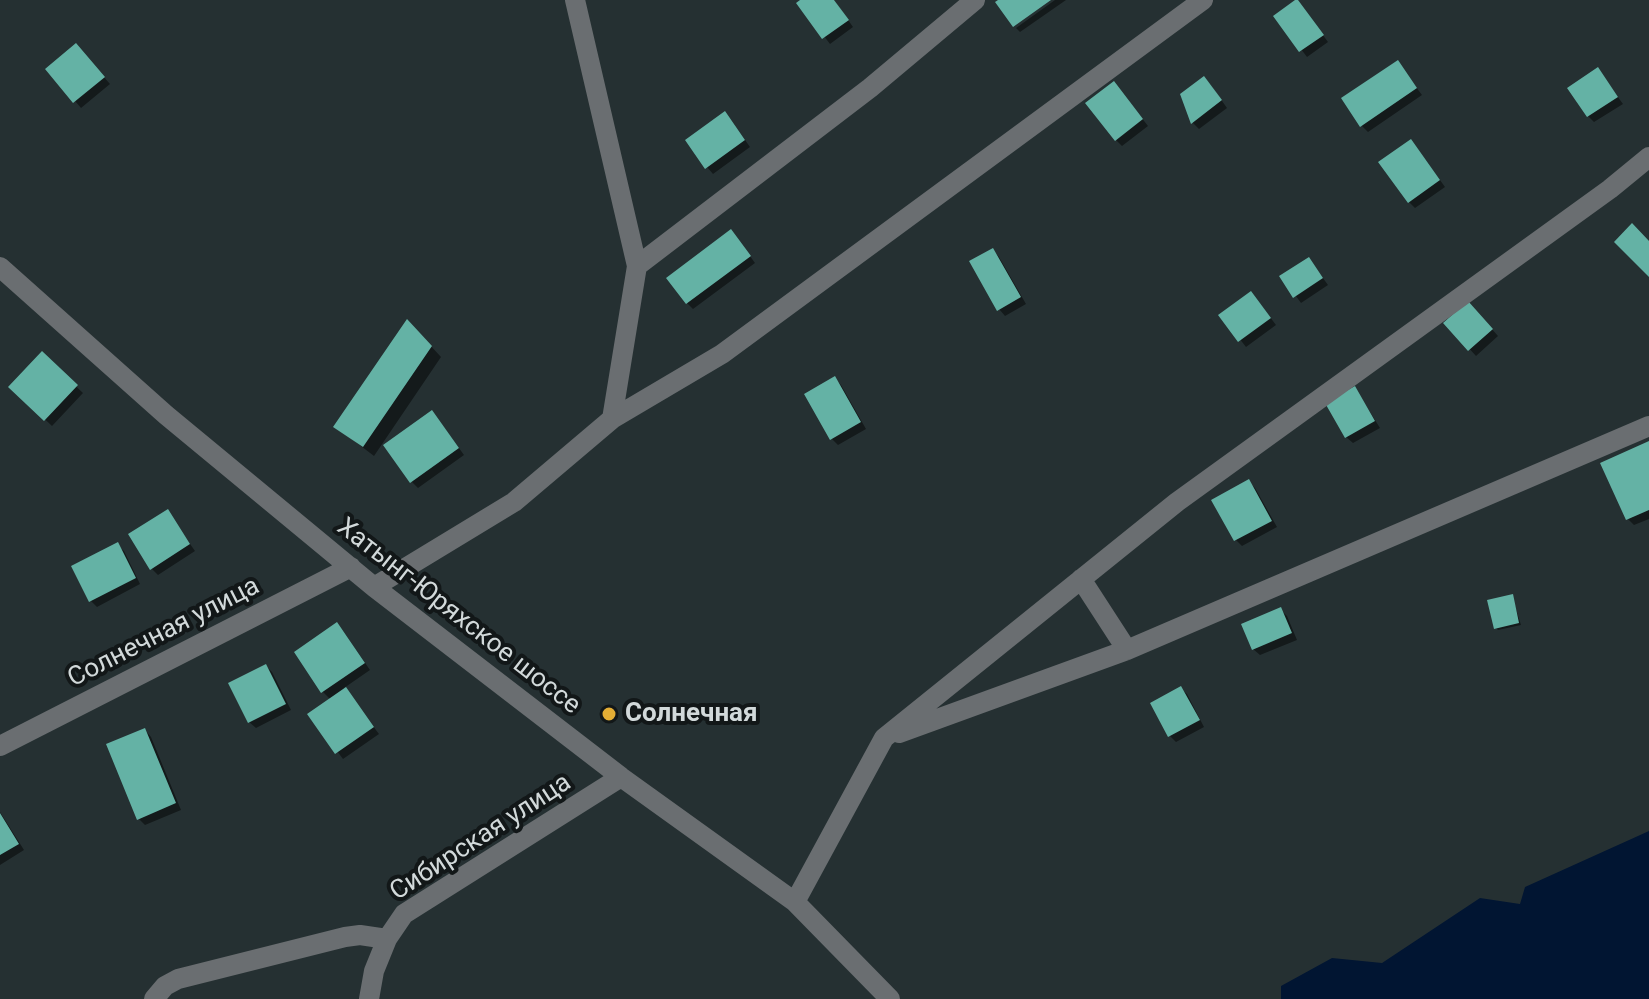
<!DOCTYPE html>
<meta charset="utf-8">
<style>
body{margin:0}
canvas{display:block;background:#253032}
</style>
<canvas width="1649" height="999"></canvas>
<script>
const ctx = document.querySelector('canvas').getContext('2d');
ctx.lineJoin = 'round';
function fill(path, color) {
  ctx.fillStyle = color;
  ctx.fill(path, 'evenodd');
}
function shape(rows) {
  const path = new Path2D();
  for (const r of rows) {
    path.moveTo(r[0], r[1]);
    for (let i = 2; i < r.length; i += 2) path.lineTo(r[i], r[i + 1]);
  }
  return path;
}
function trace(path, color, width, dash) {
  ctx.strokeStyle = color;
  ctx.lineWidth = width;
  ctx.lineCap = dash ? 'butt' : 'round';
  ctx.setLineDash(dash || []);
  ctx.stroke(path);
}
function write(font, color, halo, rows, align = 'center') {
  ctx.font = font + ' Roboto,sans-serif';
  ctx.lineWidth = 8;
  ctx.setLineDash([]);
  ctx.textBaseline = 'middle';
  ctx.strokeStyle = halo;
  ctx.fillStyle = color;
  for (const [text, x, y, turn = 0] of rows) {
    ctx.save();
    ctx.translate(x, y);
    ctx.rotate((+turn || 0) * Math.PI / 180);
    ctx.textAlign = isNaN(turn) ? turn : align;
    if (halo) ctx.strokeText(text, 0, 0);
    ctx.fillText(text, 0, 0);
    ctx.restore();
  }
}
const water = shape([
 [1649,831,1649,999,1281,999,1281,986,1332,958,1382,963,1480,898,1520,904,1525,887]
]);
const shadow = shape([
 [803,0,834,0,853,27,830,44,799,3],
 [1055,0,1066,0,1020,32,1016,28],
 [1303,8,1328,42,1307,57,1276,16],
 [82,52,110,84,81,108,48,69],
 [1397,62,1422,95,1368,132,1362,126],
 [1598,70,1623,104,1594,122,1588,116],
 [1210,84,1227,108,1199,129,1193,123,1182,95],
 [1120,90,1148,126,1122,146,1116,140],
 [731,120,750,147,713,174,707,167],
 [1417,148,1445,187,1415,208,1409,202],
 [737,238,755,263,693,309,687,303],
 [993,250,999,257,1026,304,1005,316,999,309],
 [1309,259,1328,285,1301,303,1282,277],
 [1257,300,1276,325,1246,347,1221,315],
 [1475,310,1498,336,1476,356,1446,323],
 [417,331,441,357,374,456,336,427],
 [42,354,83,393,52,426,11,387],
 [835,379,841,385,866,429,838,445,832,439],
 [1355,388,1380,428,1353,443,1346,437],
 [438,419,464,455,418,488,412,482],
 [1649,443,1649,519,1634,525,1628,519],
 [1248,481,1255,488,1277,527,1242,546,1236,540],
 [167,511,195,551,158,575,152,569],
 [117,545,124,551,140,584,97,607,90,600],
 [1512,596,1521,625,1498,630,1496,628],
 [1281,610,1287,616,1297,640,1260,655,1253,649],
 [343,631,370,670,344,688,379,734,343,759,310,715,331,700,323,692],
 [266,666,272,672,291,710,256,728,249,722],
 [1180,688,1187,694,1204,727,1176,742,1170,736,1152,704],
 [145,730,151,737,181,810,145,825,138,818],
 [0,812,24,850,0,865]
]);
const building = shape([
 [800,0,834,0,849,20,822,39,796,3],
 [998,0,1051,0,1013,27,995,2],
 [1295,0,1298,0,1324,35,1299,52,1273,16],
 [76,43,105,77,73,103,45,69],
 [1398,60,1417,88,1360,127,1341,98],
 [1598,67,1618,97,1587,117,1567,88],
 [1204,76,1222,100,1191,124,1180,94],
 [1114,81,1143,119,1115,141,1085,103],
 [725,111,745,140,705,169,685,140],
 [1411,139,1440,180,1408,203,1378,162],
 [1632,223,1649,241,1649,277,1614,242],
 [731,229,751,256,686,304,666,278],
 [993,248,1021,297,997,311,969,261],
 [1309,257,1323,278,1293,298,1279,276],
 [1251,291,1271,318,1238,342,1218,315],
 [1468,301,1493,329,1468,351,1443,323],
 [407,319,432,346,363,447,333,427],
 [42,351,78,385,44,421,8,387],
 [835,376,861,422,830,440,804,394],
 [1355,386,1375,421,1345,438,1325,403],
 [432,410,459,448,410,483,383,445],
 [1649,441,1649,510,1626,520,1600,463],
 [1249,479,1272,521,1234,541,1211,500],
 [168,509,190,544,150,570,128,534],
 [118,542,136,578,89,602,71,566],
 [1513,594,1519,623,1494,629,1487,600],
 [1281,607,1292,633,1252,650,1241,624],
 [337,622,365,663,321,693,294,652],
 [266,664,286,704,248,723,228,683],
 [1181,686,1200,720,1168,737,1150,703],
 [346,687,374,727,335,754,307,714],
 [145,728,176,803,137,820,106,744],
 [0,813,19,844,0,855]
]);
const minor = shape([
 [637,266,870,88,975,0],
 [0,267,166,415,374,587,621,777,795,902,890,999],
 [612,419,722,354,1203,0],
 [1081,579,1127,650],
 [374,587,514,502,612,419,637,266,575,0],
 [899,733,1127,650,1649,426],
 [0,746,351,567],
 [795,902,884,738,1177,502,1610,189,1649,157],
 [154,999,165,986,178,979,345,937,360,935,387,939],
 [369,999,374,971,387,939,404,914,621,777]
]);
const markers = [
 [609,714,8,"#e4ae35"]
];
const streetNames = [
 ["Хатынг-Юряхское шоссе",458,617,38],
 ["Солнечная улица",164,633,-27],
 ["Сибирская улица",481,838,-33]
];
const poiNames = [
 ["Солнечная",625,714]
];
fill(water, '#011532');
fill(shadow, '#0007');
fill(building, '#64b2a5');
trace(minor, '#6a6e71', 20);
for (const [x, y, r, color] of markers) {
  const dot = new Path2D();
  dot.arc(x, y, r, 0, 2 * Math.PI);
  ctx.fillStyle = color;
  ctx.fill(dot);
  trace(dot, '#121718', 3);
}
write('26px', '#d2d9da', '#121718', streetNames);
write('bold 26px', '#d2d9da', '#121718', poiNames, 'left');
</script>
